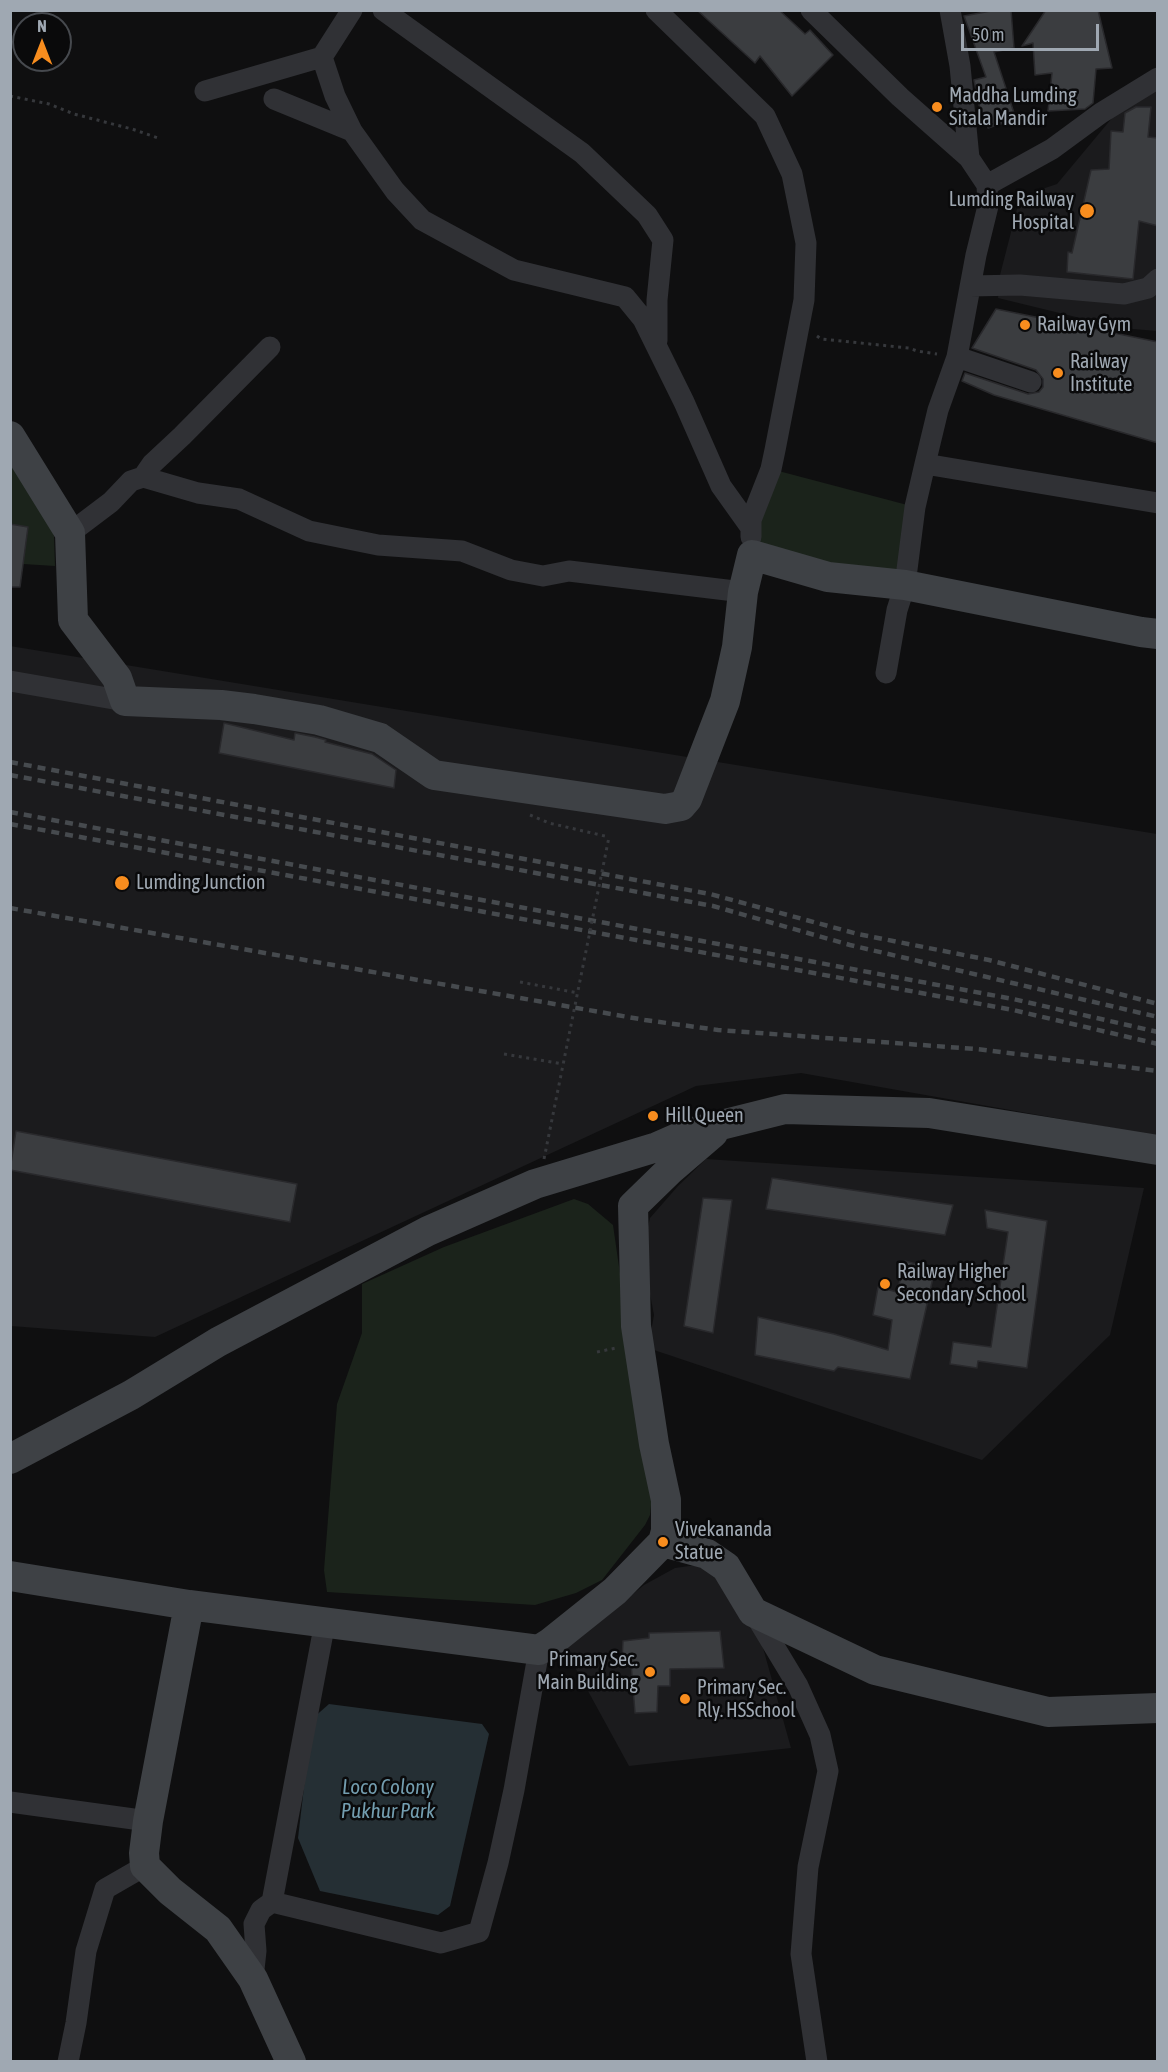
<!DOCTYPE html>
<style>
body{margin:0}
#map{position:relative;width:1168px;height:2072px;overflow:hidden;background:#0f0f10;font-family:"Asap Condensed",sans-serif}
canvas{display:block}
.frame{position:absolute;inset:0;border:12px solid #9fa8b2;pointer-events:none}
.north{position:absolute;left:12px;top:12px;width:60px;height:60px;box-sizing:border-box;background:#0a0a0b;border:2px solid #46494e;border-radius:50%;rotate:0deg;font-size:16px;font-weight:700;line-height:24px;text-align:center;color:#9fa8b2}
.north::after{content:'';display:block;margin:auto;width:21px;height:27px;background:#f88d1e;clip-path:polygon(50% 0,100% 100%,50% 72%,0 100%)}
.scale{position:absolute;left:961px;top:24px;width:138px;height:27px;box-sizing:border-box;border:3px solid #9fa8b2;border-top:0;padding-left:8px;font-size:18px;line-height:21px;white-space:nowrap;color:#9fa8b2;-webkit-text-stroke:4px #0a0a0b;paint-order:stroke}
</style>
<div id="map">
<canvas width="1168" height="2072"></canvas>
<div class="frame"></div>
<div class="north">N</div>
<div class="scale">50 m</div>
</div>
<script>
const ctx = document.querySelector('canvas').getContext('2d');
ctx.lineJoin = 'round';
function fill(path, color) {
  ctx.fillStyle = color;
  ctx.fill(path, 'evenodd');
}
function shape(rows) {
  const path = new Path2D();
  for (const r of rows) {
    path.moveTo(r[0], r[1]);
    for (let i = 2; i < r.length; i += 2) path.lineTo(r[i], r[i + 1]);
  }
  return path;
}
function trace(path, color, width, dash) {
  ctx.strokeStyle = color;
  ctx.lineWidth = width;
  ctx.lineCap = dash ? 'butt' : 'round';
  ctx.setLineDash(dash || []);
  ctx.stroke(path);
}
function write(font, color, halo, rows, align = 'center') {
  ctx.font = font + ' "Asap Condensed",sans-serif';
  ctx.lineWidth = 5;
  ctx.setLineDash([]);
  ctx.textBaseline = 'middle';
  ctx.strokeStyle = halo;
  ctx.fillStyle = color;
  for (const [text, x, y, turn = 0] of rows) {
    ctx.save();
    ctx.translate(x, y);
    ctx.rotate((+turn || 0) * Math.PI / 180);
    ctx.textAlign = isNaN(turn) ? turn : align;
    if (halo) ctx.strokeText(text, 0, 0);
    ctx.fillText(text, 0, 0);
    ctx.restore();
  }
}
const built = shape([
 [1157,84,1157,331,1121,328,998,298,1000,275,1018,205,1042,189,1057,184,1122,106],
 [10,646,1157,834,1157,1136,801,1073,696,1086,155,1337,11,1326],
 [706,1159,1144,1188,1110,1335,982,1460,648,1348,654,1315,642,1252,650,1218,678,1186],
 [704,1564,753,1612,791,1748,629,1766,565,1649,644,1585,675,1568]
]);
const green = shape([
 [10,451,45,508,54,536,55,566,23,564,28,527,11,524],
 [771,469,915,507,905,585,752,555],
 [574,1199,588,1204,613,1225,652,1496,650,1515,645,1525,602,1580,576,1593,535,1605,327,1592,324,1570,337,1404,362,1333,362,1284,444,1247]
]);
const water = shape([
 [329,1704,482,1724,489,1734,450,1906,438,1915,320,1891,298,1838,312,1719]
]);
const building = shape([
 [697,10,779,10,805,34,810,30,833,55,792,96,760,56,755,63,697,10],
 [996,10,1011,10,1014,48,994,52,1016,119,988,128,979,105,974,80,986,77,964,16,996,10],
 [1046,10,1098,10,1112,68,1096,69,1093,103,1085,109,1048,111,1052,73,1035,75,1033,43,1022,46,1046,10],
 [1136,107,1151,107,1148,137,1158,138,1158,226,1139,221,1133,279,1067,272,1068,252,1072,253,1091,170,1109,169,1111,131,1123,132,1125,113,1136,107],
 [996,309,1158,342,1158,443,994,395,962,381,965,373,1028,394,1039,392,1043,387,1043,379,1036,370,972,348,996,309],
 [10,524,28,527,20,587,10,587,10,524],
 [224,723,294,740,295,733,315,737,326,740,325,742,372,754,396,770,394,788,219,753,224,723],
 [16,1131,297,1184,290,1222,10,1170,16,1131],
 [772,1178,953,1205,945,1235,766,1209,772,1178],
 [703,1198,732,1200,713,1333,684,1326,703,1198],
 [985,1210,1047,1221,1027,1368,978,1361,977,1368,950,1364,953,1342,991,1347,1008,1232,987,1228,985,1210],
 [905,1261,935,1269,910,1379,838,1367,834,1371,755,1355,758,1317,834,1334,888,1350,892,1320,873,1315,878,1287,897,1292,905,1261],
 [720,1631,724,1668,670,1669,670,1686,658,1686,657,1712,635,1713,631,1663,622,1661,623,1641,649,1638,649,1633,720,1631]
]);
const path = shape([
 [10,96,49,104,74,114,132,129,161,139],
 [817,336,821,339,909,348,917,351,937,354],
 [530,815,549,823,609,837],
 [520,982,578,993],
 [504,1054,563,1064],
 [597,1352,616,1348]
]);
const street = shape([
 [383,10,582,153,647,215,663,240,657,300,657,341],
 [656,10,765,116,792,174,806,243,804,300,775,450,771,469,751,520,751,537],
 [811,10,900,97,969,158,987,185,988,206,976,255,957,357,938,410,925,464,915,507,905,585,897,610,886,673],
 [950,10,960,66,969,158],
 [322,57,335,96,352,131,395,191,422,220,514,270,625,297,643,319,684,402,721,486,751,528],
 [205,91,322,57,352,10],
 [274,99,352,131],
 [987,185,1052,149,1101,113,1158,78],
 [970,286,1020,285,1124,294,1148,288,1158,279],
 [957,357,1031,382],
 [925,464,1158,503],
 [143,477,152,464,182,436,270,347],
 [70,533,111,502,131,481,143,477,198,493,239,499,309,531,378,545,462,551,511,570,543,576,569,571,743,592],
 [10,681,125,701],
 [754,1613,798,1686,820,1735,828,1771,808,1867,801,1954,817,2062],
 [10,1802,148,1821],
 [272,1902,441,1943,479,1932,498,1863,514,1790,539,1650],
 [253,1979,256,1951,254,1924,261,1910,272,1902,325,1622],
 [68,2062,76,2023,86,1951,105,1889,145,1866]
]);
const secondary = shape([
 [10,436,70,533,73,620,117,678,125,701,221,705,254,709,319,720,380,738,434,775,665,809,681,806,687,799,725,701,737,647,743,592,752,555,828,577,905,585,1141,632,1158,634],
 [10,1459,131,1395,218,1342,428,1231,535,1184,657,1147,689,1133,785,1109,929,1113,1158,1150],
 [663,1542,707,1554,726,1567,753,1612,875,1670,1048,1712,1158,1708],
 [10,1576,189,1605,539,1650,550,1643,615,1591,663,1542,666,1531,666,1500,654,1444,636,1326,633,1206,671,1169,713,1133],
 [189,1605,148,1821,144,1853,145,1866,170,1891,218,1929,253,1979,291,2062]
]);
const rail = shape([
 [10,762,710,894,858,934,989,960,1158,1004],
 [10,775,713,906,850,945,1158,1017],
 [10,812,1013,999,1158,1032],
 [10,824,1013,1010,1158,1044],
 [10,908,645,1020,718,1030,976,1049,1158,1071]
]);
const pathBridge = shape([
 [544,1159,609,837]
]);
const markers = [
 [937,107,6,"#f88d1e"],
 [1087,211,8,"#f88d1e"],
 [1025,325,6,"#f88d1e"],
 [1058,373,6,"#f88d1e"],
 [122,883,8,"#f88d1e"],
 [653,1116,6,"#f88d1e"],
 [885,1284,6,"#f88d1e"],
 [663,1542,6,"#f88d1e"],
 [650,1672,6,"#f88d1e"],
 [685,1699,6,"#f88d1e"]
];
const poiNames = [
 ["Maddha Lumding",949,96],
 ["Sitala Mandir",949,119],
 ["Lumding Railway",1074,200,"right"],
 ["Hospital",1074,223,"right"],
 ["Railway Gym",1037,325],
 ["Railway",1070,362],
 ["Institute",1070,385],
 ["Lumding Junction",136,883],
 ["Hill Queen",665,1116],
 ["Railway Higher",897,1272],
 ["Secondary School",897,1295],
 ["Vivekananda",675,1530],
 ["Statue",675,1553],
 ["Primary Sec.",638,1660,"right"],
 ["Main Building",638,1683,"right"],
 ["Primary Sec.",697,1688],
 ["Rly. HSSchool",697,1711]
];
const waterNames = [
 ["Loco Colony",388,1787],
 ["Pukhur Park",388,1811]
];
fill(built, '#1b1b1d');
fill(green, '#1b231b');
fill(water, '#252f34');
fill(building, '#3b3d40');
trace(building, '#29292c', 1.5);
trace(path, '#36383c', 3, [3, 4.5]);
trace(street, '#303135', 21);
trace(secondary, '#3e4145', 30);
trace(rail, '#464a4e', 4.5, [8, 6]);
trace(pathBridge, '#36383c', 3, [3, 4.5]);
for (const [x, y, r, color] of markers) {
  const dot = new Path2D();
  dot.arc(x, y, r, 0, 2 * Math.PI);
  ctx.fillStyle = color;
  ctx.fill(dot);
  trace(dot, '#0a0a0b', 2);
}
write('20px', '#9fa8b2', '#0a0a0b', poiNames, 'left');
write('italic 21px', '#739daf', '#0a0a0b', waterNames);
</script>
